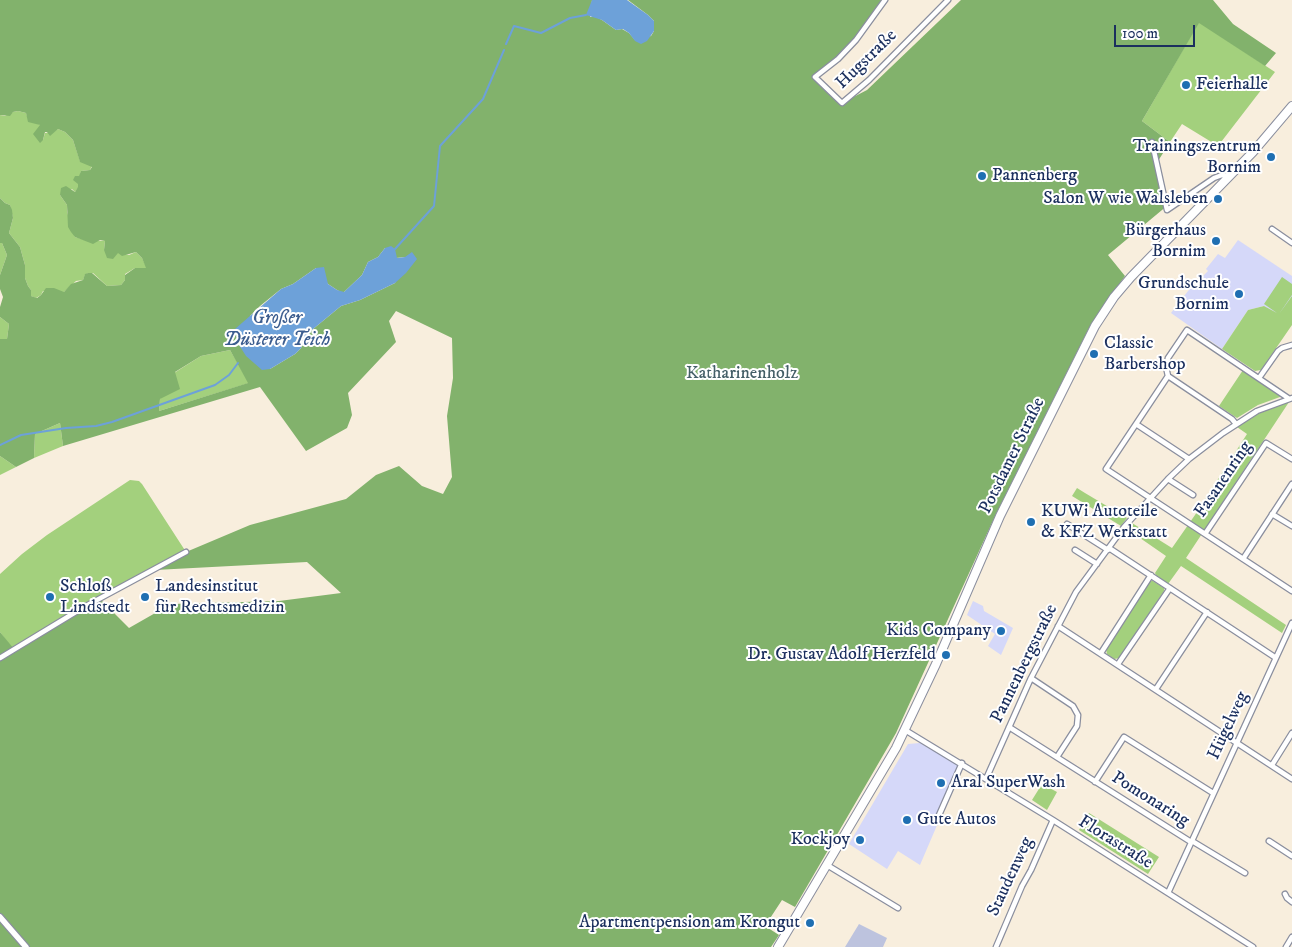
<!DOCTYPE html>
<meta charset="utf-8">
<style>
body{margin:0}
#map{position:relative;width:1292px;height:947px;overflow:hidden;background:#f8eedd;font-family:"IM FELL DW Pica",serif}
canvas{display:block}
.scale{position:absolute;left:1114px;top:25px;width:81px;height:22px;box-sizing:border-box;border:2px solid #1b2f5e;border-top:0;padding-left:6px;font-size:15px;line-height:18px;white-space:nowrap;color:#1b2f5e;-webkit-text-stroke:4px #fff;paint-order:stroke}
</style>
<div id="map">
<canvas width="1292" height="947"></canvas>
<div class="scale">100 m</div>
</div>
<script>
const ctx = document.querySelector('canvas').getContext('2d');
ctx.lineJoin = 'round';
function fill(path, color) {
  ctx.fillStyle = color;
  ctx.fill(path, 'evenodd');
}
function shape(rows) {
  const path = new Path2D();
  for (const r of rows) {
    path.moveTo(r[0], r[1]);
    for (let i = 2; i < r.length; i += 2) path.lineTo(r[i], r[i + 1]);
  }
  return path;
}
function trace(path, color, width, dash) {
  ctx.strokeStyle = color;
  ctx.lineWidth = width;
  ctx.lineCap = dash ? 'butt' : 'round';
  ctx.setLineDash(dash || []);
  ctx.stroke(path);
}
function write(font, color, halo, rows, align = 'center') {
  ctx.font = font + ' "IM FELL DW Pica",serif';
  ctx.lineWidth = 4;
  ctx.setLineDash([]);
  ctx.textBaseline = 'middle';
  ctx.strokeStyle = halo;
  ctx.fillStyle = color;
  for (const [text, x, y, turn = 0] of rows) {
    ctx.save();
    ctx.translate(x, y);
    ctx.rotate((+turn || 0) * Math.PI / 180);
    ctx.textAlign = isNaN(turn) ? turn : align;
    if (halo) ctx.strokeText(text, 0, 0);
    ctx.fillText(text, 0, 0);
    ctx.restore();
  }
}
const built = shape([
 [1238,240,1292,276,1292,296,1280,315,1264,306,1248,310,1222,349,1171,313,1188,291,1208,271,1206,269,1218,254,1225,258],
 [973,601,983,606,984,611,1013,628,1001,655,988,646,995,634,967,615],
 [920,743,962,767,920,865,898,851,887,869,849,844,908,744]
]);
const industrial = shape([
 [859,924,887,938,883,947,845,947]
]);
const green = shape([
 [1199,22,1275,72,1218,146,1182,124,1170,142,1142,121],
 [18,111,26,113,27,116,40,125,43,140,45,133,53,132,58,129,65,132,73,140,80,161,92,166,90,170,81,171,78,188,75,192,72,189,60,195,67,205,67,212,75,237,85,240,105,241,104,250,129,255,136,252,142,258,147,268,135,268,125,274,125,280,121,285,107,286,93,273,88,273,85,275,83,280,76,281,64,292,43,291,41,295,36,298,31,296,31,290,28,286,25,278,25,265,20,247,9,233,13,218,10,205,5,203,0,198,0,115,5,116,13,112],
 [0,243,2,243,7,255,0,275],
 [1282,277,1292,284,1292,295,1279,314,1292,296,1292,325,1261,370,1255,371,1222,349,1248,310,1264,306,1277,313,1264,304],
 [0,317,9,324,7,339,0,339],
 [230,350,249,383,159,411,160,399,174,373,201,356],
 [1243,370,1280,394,1280,397,1258,405,1237,418,1219,406],
 [1289,402,1186,558,1286,625,1282,633,1181,566,1168,584,1156,575,1155,573,1166,556,1127,529,1132,523,1172,548,1195,515,1247,434,1237,427,1263,411],
 [60,423,63,446,34,458,35,434],
 [0,456,16,467,0,475],
 [130,480,139,481,142,484,186,552,13,650,0,632,0,574,22,554,47,535],
 [1077,488,1085,493,1127,518,1121,526,1072,496],
 [1150,581,1153,581,1164,588,1164,591,1120,658,1114,659,1107,654,1106,649],
 [1042,784,1057,792,1047,810,1032,800],
 [1089,813,1159,857,1148,874,1079,830]
]);
const forest = shape([
 [0,0,592,0,590,17,596,17,602,20,616,30,622,29,629,33,635,40,651,36,654,31,654,21,648,15,628,0,885,0,856,40,816,77,842,103,867,90,961,0,1213,0,1233,24,1276,53,1265,66,1199,23,1142,121,1170,142,1158,161,1168,205,1108,255,1125,276,1091,324,996,514,896,733,795,907,782,900,765,926,779,935,771,947,0,947,0,632,14,649,100,599,129,628,171,604,279,601,341,593,307,562,155,570,186,552,250,525,346,499,376,475,399,466,422,486,443,494,452,477,447,416,453,378,452,338,396,311,389,321,396,342,348,393,352,415,347,428,306,451,260,387,63,446,60,423,35,434,34,458,16,467,0,456,0,339,7,339,9,324,0,317,0,307,3,297,0,289,0,275,7,255,2,243,0,243,0,198,5,203,10,205,12,210,13,218,9,233,20,247,25,265,25,278,28,286,31,290,31,296,37,298,41,295,46,288,54,288,64,292,71,284,83,280,85,274,88,273,92,273,107,286,121,285,125,280,125,275,135,268,146,268,142,258,136,252,122,256,118,253,113,259,107,258,104,250,105,241,100,240,93,244,75,237,71,232,68,227,67,205,60,195,61,188,66,186,75,192,78,187,78,184,73,180,75,176,79,176,81,171,90,170,92,167,80,162,73,140,65,132,58,129,50,136,47,132,45,132,43,140,40,143,33,134,40,125,28,122,26,113,18,111,13,112,10,116,0,115],
 [385,248,396,258,405,257,395,283,360,300,341,306,307,334,301,348,295,354,270,369,250,316,260,306,281,289,293,284,316,268,328,284,337,290,343,293,362,275,368,262,378,257],
 [230,350,248,383,159,411,160,399,180,389,175,372,201,356]
]);
const water = shape([
 [592,0,627,0,648,15,654,21,654,31,647,41,641,44,635,41,629,33,623,29,616,30,602,20,586,15],
 [391,246,395,249,397,258,405,257,412,252,417,259,406,273,395,283,360,300,341,306,307,334,301,348,295,354,270,369,262,370,246,356,239,345,235,329,281,289,293,284,316,268,324,267,328,284,337,290,344,292,362,275,368,262,378,257,385,248]
]);
const stream = shape([
 [506,44,514,26,541,33,570,18,586,15],
 [395,249,434,206,440,146,483,99,504,50],
 [0,445,21,435,66,428,96,426,112,422,215,385,229,375,238,363]
]);
const minor = shape([
 [885,0,856,40,838,59,815,77,842,103,869,80,948,0],
 [1152,142,1167,210,1214,178,1222,175,1229,176],
 [1272,229,1292,243],
 [1168,376,1106,469,1292,591],
 [1259,378,1278,351,1282,348,1292,345],
 [1136,424,1189,459],
 [1236,424,1232,419,1168,376,1166,367,1168,358,1187,330,1288,398],
 [1168,479,1193,495],
 [1272,514,1292,526],
 [1067,524,1108,550],
 [1205,534,1266,443,1292,459],
 [1109,548,1276,658],
 [1075,550,1097,564],
 [1243,559,1292,484],
 [1058,626,1292,779],
 [1101,653,1151,575],
 [0,658,84,607,186,552],
 [1118,664,1170,588],
 [1031,678,1073,706,1078,715,1077,726,1057,757],
 [1156,689,1207,612],
 [1009,727,1191,842],
 [905,730,1053,820,1253,947],
 [1272,765,1292,733],
 [986,779,1031,678,1076,592,1124,527,1168,479,1189,459,1223,433,1257,411,1292,398],
 [1095,782,1124,737,1213,793],
 [936,822,962,763],
 [1192,841,1245,873],
 [1269,841,1292,856],
 [827,865,898,908],
 [1168,893,1292,623],
 [1285,894,1287,898,1292,902],
 [996,947,1022,886,1031,870,1053,820],
 [1286,947,1292,937]
]);
const tertiary = shape([
 [0,917,26,947]
]);
const primary = shape([
 [778,947,896,748,936,664,1000,516,1095,326,1114,297,1131,277,1253,152,1292,106]
]);
const markers = [
 [1186,85,5,"#1f6fb2"],
 [1271,157,5,"#1f6fb2"],
 [982,176,5,"#1f6fb2"],
 [1218,199,5,"#1f6fb2"],
 [1216,241,5,"#1f6fb2"],
 [1239,294,5,"#1f6fb2"],
 [1094,354,5,"#1f6fb2"],
 [1031,522,5,"#1f6fb2"],
 [50,597,5,"#1f6fb2"],
 [145,597,5,"#1f6fb2"],
 [1001,631,5,"#1f6fb2"],
 [946,655,5,"#1f6fb2"],
 [941,783,5,"#1f6fb2"],
 [907,820,5,"#1f6fb2"],
 [860,840,5,"#1f6fb2"],
 [810,923,5,"#1f6fb2"]
];
const streetNames = [
 ["Hugstraße",867,60,-44],
 ["Potsdamer Straße",1013,456,-64],
 ["Fasanenring",1224,480,-56],
 ["Pannenbergstraße",1025,664,-64],
 ["Hügelweg",1229,726,-65],
 ["Pomonaring",1150,800,32],
 ["Florastraße",1115,843,32],
 ["Staudenweg",1011,877,-65]
];
const poiNames = [
 ["Feierhalle",1196,85],
 ["Trainingszentrum",1261,147,"right"],
 ["Bornim",1261,168,"right"],
 ["Pannenberg",992,176],
 ["Salon W wie Walsleben",1208,199,"right"],
 ["Bürgerhaus",1206,231,"right"],
 ["Bornim",1206,252,"right"],
 ["Grundschule",1229,284,"right"],
 ["Bornim",1229,305,"right"],
 ["Classic",1104,344],
 ["Barbershop",1104,365],
 ["KUWi Autoteile",1041,512],
 ["& KFZ Werkstatt",1041,533],
 ["Schloß",60,587],
 ["Lindstedt",60,608],
 ["Landesinstitut",155,587],
 ["für Rechtsmedizin",155,608],
 ["Kids Company",991,631,"right"],
 ["Dr. Gustav Adolf Herzfeld",936,655,"right"],
 ["Aral SuperWash",951,783],
 ["Gute Autos",917,820],
 ["Kockjoy",850,840,"right"],
 ["Apartmentpension am Krongut",800,923,"right"]
];
const parkNames = [
 ["Katharinenholz",742,374]
];
const waterNames = [
 ["Großer",277,319],
 ["Düsterer Teich",277,341]
];
fill(built, '#d5d8f9');
fill(industrial, '#bdc3de');
fill(green, '#a3d07d');
fill(forest, '#82b26c');
fill(water, '#6da1d9');
trace(stream, '#6da1d9', 2);
trace(minor, '#8a8e9e', 7);
trace(tertiary, '#8a8e9e', 8);
trace(primary, '#8a8e9e', 10);
trace(minor, '#fff', 4.5);
trace(tertiary, '#fff', 5.5);
trace(primary, '#fff', 8);
for (const [x, y, r, color] of markers) {
  const dot = new Path2D();
  dot.arc(x, y, r, 0, 2 * Math.PI);
  ctx.fillStyle = color;
  ctx.fill(dot);
  trace(dot, '#fff', 2);
}
write('18px', '#1b2f5e', '#fff', streetNames);
write('18px', '#1b2f5e', '#fff', poiNames, 'left');
write('18px', '#445f67', '#fff', parkNames);
write('italic 19px', '#3c5d8f', '#fff', waterNames);
</script>
